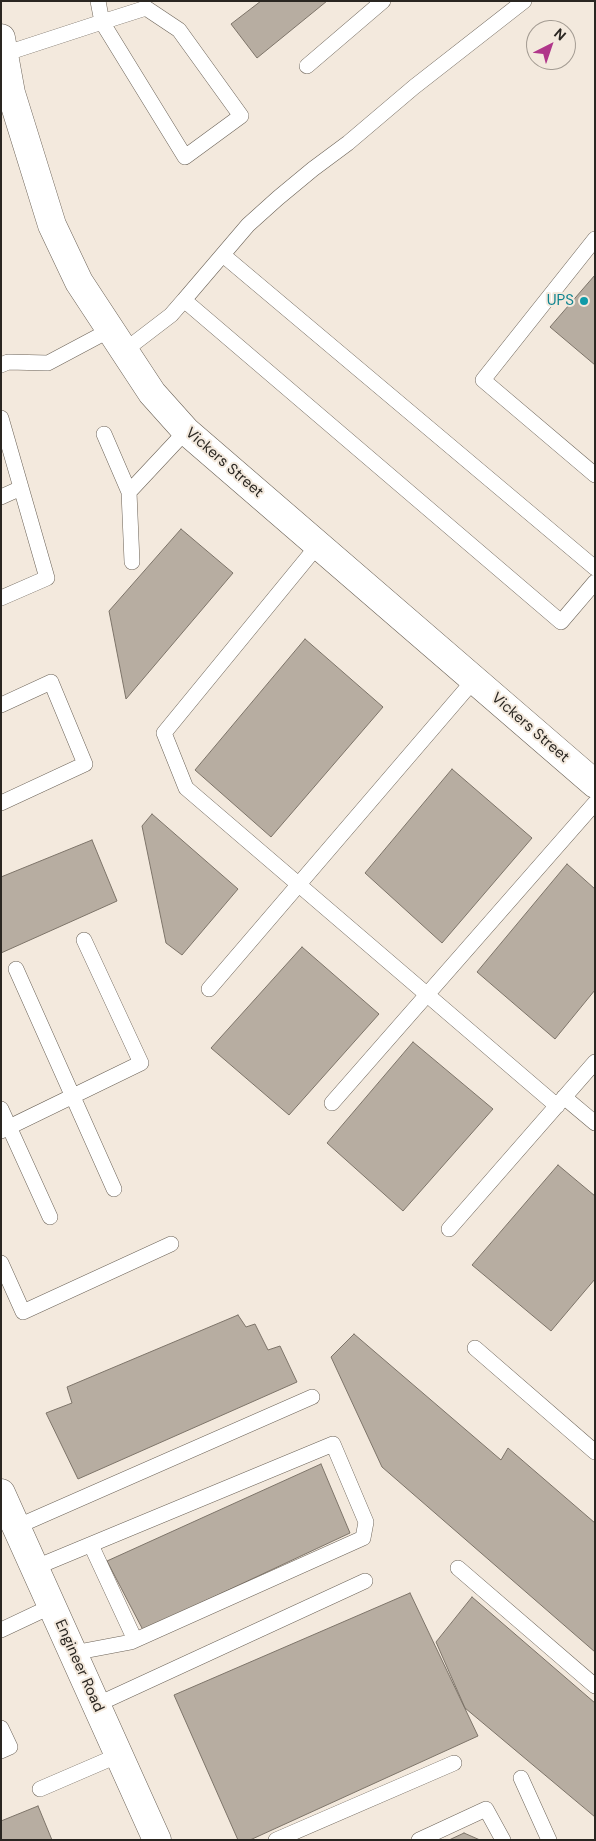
<!DOCTYPE html>
<style>
body{margin:0}
#map{position:relative;width:596px;height:1841px;overflow:hidden;background:#f3e9dd;font-family:"DM Sans",sans-serif}
canvas{display:block}
.frame{position:absolute;inset:0;border:2px solid #2a2621;pointer-events:none}
.north{position:absolute;left:526px;top:20px;width:50px;height:50px;box-sizing:border-box;background:#f3e9dd;border:1px solid #a39b92;border-radius:50%;rotate:41deg;font-size:14px;font-weight:700;line-height:20px;text-align:center;color:#2a2621}
.north::after{content:'';display:block;margin:auto;width:18px;height:22px;background:#b0368a;clip-path:polygon(50% 0,100% 100%,50% 72%,0 100%)}
</style>
<div id="map">
<canvas width="596" height="1841"></canvas>
<div class="frame"></div>
<div class="north">N</div>
</div>
<script>
const ctx = document.querySelector('canvas').getContext('2d');
ctx.lineJoin = 'round';
function fill(path, color) {
  ctx.fillStyle = color;
  ctx.fill(path, 'evenodd');
}
function shape(rows) {
  const path = new Path2D();
  for (const r of rows) {
    path.moveTo(r[0], r[1]);
    for (let i = 2; i < r.length; i += 2) path.lineTo(r[i], r[i + 1]);
  }
  return path;
}
function trace(path, color, width, dash) {
  ctx.strokeStyle = color;
  ctx.lineWidth = width;
  ctx.lineCap = dash ? 'butt' : 'round';
  ctx.setLineDash(dash || []);
  ctx.stroke(path);
}
function write(font, color, halo, rows, align = 'center') {
  ctx.font = font + ' "DM Sans",sans-serif';
  ctx.lineWidth = 4;
  ctx.setLineDash([]);
  ctx.textBaseline = 'middle';
  ctx.strokeStyle = halo;
  ctx.fillStyle = color;
  for (const [text, x, y, turn = 0] of rows) {
    ctx.save();
    ctx.translate(x, y);
    ctx.rotate((+turn || 0) * Math.PI / 180);
    ctx.textAlign = isNaN(turn) ? turn : align;
    if (halo) ctx.strokeText(text, 0, 0);
    ctx.fillText(text, 0, 0);
    ctx.restore();
  }
}
const building = shape([
 [261,1,327,1,257,58,231,24,261,1],
 [595,275,595,365,550,327,595,275],
 [181,529,233,573,126,699,109,611,181,529],
 [305,639,383,707,271,837,195,770,305,639],
 [452,769,532,838,442,943,365,873,452,769],
 [152,814,238,889,182,955,166,943,142,826,152,814],
 [92,840,117,901,1,953,1,877,92,840],
 [567,864,595,889,595,990,555,1039,477,972,567,864],
 [302,947,379,1014,289,1115,211,1048,302,947],
 [413,1042,493,1109,403,1211,327,1143,413,1042],
 [558,1165,595,1196,595,1279,551,1331,472,1265,558,1165],
 [238,1315,246,1327,255,1324,268,1350,280,1346,297,1382,78,1479,46,1413,72,1403,67,1387,238,1315],
 [354,1334,501,1460,508,1448,595,1523,595,1652,382,1467,331,1357,354,1334],
 [321,1464,350,1533,143,1630,107,1561,321,1464],
 [410,1593,478,1736,250,1840,238,1840,174,1695,410,1593],
 [472,1597,595,1703,595,1817,465,1708,436,1642,472,1597],
 [38,1806,52,1840,1,1840,1,1821,38,1806],
 [464,1833,480,1840,449,1840,464,1833]
]);
const lane = shape([
 [524,1,414,87,348,143,313,169,278,198,248,225,184,300,561,622,595,582],
 [4,54,102,22,146,8,179,30,241,116,185,157,102,22,98,1],
 [307,66,383,1],
 [595,239,483,380,595,475],
 [223,255,595,568],
 [124,351,171,315,184,300],
 [1,365,8,362,48,363,110,330],
 [1,418,47,578,1,598],
 [104,434,129,492],
 [1,497,21,488],
 [318,545,164,733,186,788,557,1106],
 [132,562,129,492,186,431],
 [1,705,51,682,85,764,1,803],
 [16,969,114,1189],
 [209,989,474,680],
 [564,1097,595,1123],
 [332,1103,595,803],
 [1,1109,50,1217],
 [1,1131,141,1063,84,940],
 [449,1229,595,1062],
 [1,1263,23,1312,171,1244],
 [475,1348,595,1452],
 [16,1527,312,1397],
 [91,1545,135,1640],
 [34,1568,333,1444,366,1522,363,1538,131,1642,73,1653],
 [458,1568,595,1686],
 [1,1630,52,1606],
 [96,1705,365,1581],
 [1,1728,10,1747,1,1751],
 [521,1778,549,1840],
 [40,1789,119,1755],
 [276,1840,454,1763],
 [419,1840,486,1809,503,1840]
]);
const street = shape([
 [1,38,11,93,52,225,79,282,152,393,186,431,595,784]
]);
const secondary = shape([
 [1,1493,157,1840]
]);
const markers = [
 [584,301,5,"#0f9aa8"]
];
const cultureNames = [
 ["UPS",574,301]
];
const streetNames = [
 ["Vickers Street",224,463,41],
 ["Vickers Street",530,728,41],
 ["Engineer Road",79,1666,66]
];
fill(building, '#b7ada1');
trace(building, '#7d7469', 1);
trace(lane, '#6b6257', 16);
trace(street, '#6b6257', 29);
trace(secondary, '#6b6257', 29);
trace(lane, '#fff', 15);
trace(street, '#fff', 28);
trace(secondary, '#fff', 28);
for (const [x, y, r, color] of markers) {
  const dot = new Path2D();
  dot.arc(x, y, r, 0, 2 * Math.PI);
  ctx.fillStyle = color;
  ctx.fill(dot);
  trace(dot, '#f3e9dd', 2);
}
write('15px', '#0d838f', '#f3e9dd', cultureNames, 'right');
write('15px', '#2a2621', '#f3e9dd', streetNames);
</script>
